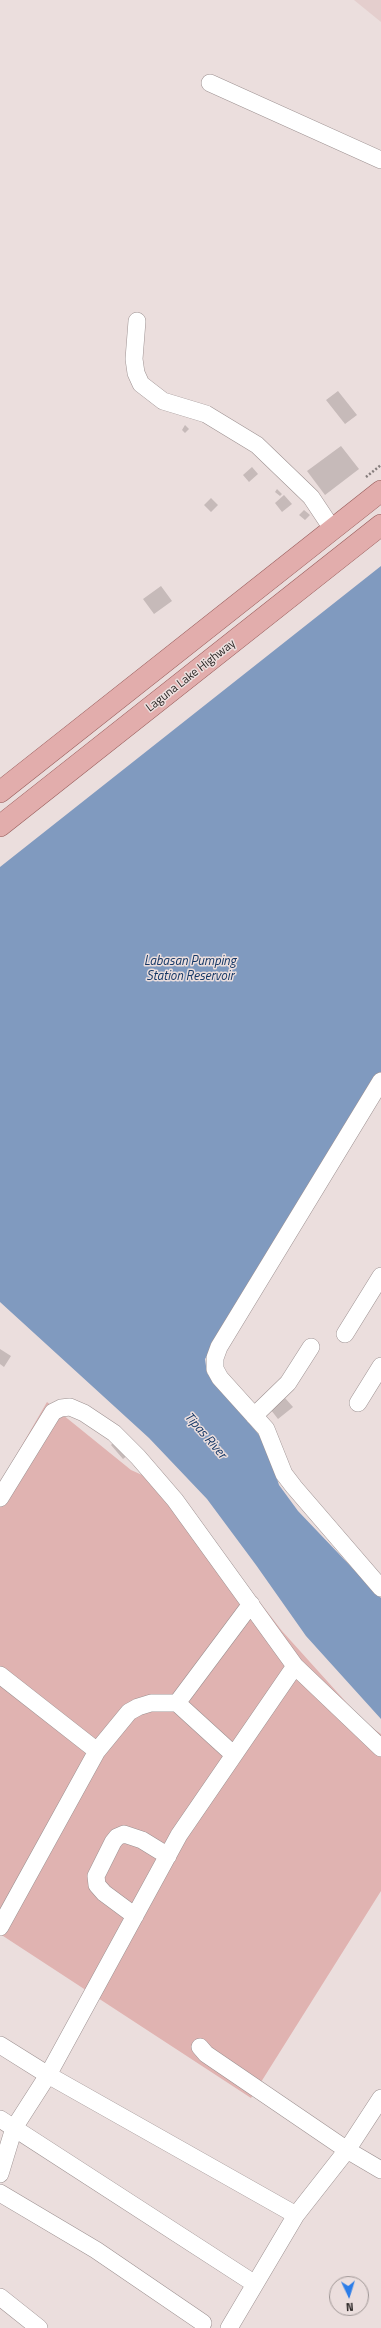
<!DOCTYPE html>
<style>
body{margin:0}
#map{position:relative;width:381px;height:2328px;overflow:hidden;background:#ebdedd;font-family:"Titillium Web",sans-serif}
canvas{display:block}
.north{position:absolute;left:329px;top:2276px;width:40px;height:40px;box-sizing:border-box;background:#ebdedd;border:1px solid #9e9594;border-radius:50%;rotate:176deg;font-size:11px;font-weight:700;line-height:16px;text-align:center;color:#2b2726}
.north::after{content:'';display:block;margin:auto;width:14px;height:18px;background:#2c7de8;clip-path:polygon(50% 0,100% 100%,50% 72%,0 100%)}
</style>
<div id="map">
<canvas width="381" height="2328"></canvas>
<div class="north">N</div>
</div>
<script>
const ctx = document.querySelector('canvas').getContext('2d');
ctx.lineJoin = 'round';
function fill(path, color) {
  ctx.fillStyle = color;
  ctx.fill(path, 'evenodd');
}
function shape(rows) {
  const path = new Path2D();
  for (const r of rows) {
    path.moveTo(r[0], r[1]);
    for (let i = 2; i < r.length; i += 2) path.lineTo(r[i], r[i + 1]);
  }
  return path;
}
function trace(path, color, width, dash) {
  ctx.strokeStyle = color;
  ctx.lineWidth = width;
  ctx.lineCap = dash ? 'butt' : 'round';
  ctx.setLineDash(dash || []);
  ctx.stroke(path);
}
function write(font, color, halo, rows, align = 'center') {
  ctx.font = font + ' "Titillium Web",sans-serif';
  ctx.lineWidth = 3;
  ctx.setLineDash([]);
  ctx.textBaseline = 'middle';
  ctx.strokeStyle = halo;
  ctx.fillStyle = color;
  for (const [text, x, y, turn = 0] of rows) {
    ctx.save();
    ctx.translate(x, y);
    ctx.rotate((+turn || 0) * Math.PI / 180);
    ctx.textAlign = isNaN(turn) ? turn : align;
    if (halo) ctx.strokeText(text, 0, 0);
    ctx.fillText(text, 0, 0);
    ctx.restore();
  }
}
const built = shape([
 [354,0,381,0,381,22]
]);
const green = shape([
 [47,1402,131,1470,173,1489,282,1631,364,1722,381,1734,381,1891,251,2098,0,1934,0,1483]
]);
const water = shape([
 [381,566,381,1072,205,1359,207,1373,265,1442,279,1485,298,1511,381,1598,381,1719,306,1636,256,1565,207,1499,149,1438,0,1302,0,867]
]);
const building = shape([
 [338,391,357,415,345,424,326,400],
 [185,425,189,429,185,433,182,430],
 [341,446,359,469,325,495,307,471],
 [252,467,258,474,249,482,243,475],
 [277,489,282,494,280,496,275,492],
 [284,495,292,504,282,512,275,503],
 [211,498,218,505,211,512,204,505],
 [304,510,310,515,305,520,299,515],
 [161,586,172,601,154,614,143,599],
 [0,1349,11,1356,4,1367,0,1364],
 [285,1398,293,1407,278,1419,271,1410],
 [115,1441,128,1455,123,1459,111,1445]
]);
const path = shape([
 [366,477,381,465]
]);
const minor = shape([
 [210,83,381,160],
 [137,321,134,359,136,373,141,384,163,401,206,414,257,445,311,497,333,530],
 [381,1081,219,1347,215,1358,215,1369,220,1378,266,1429,284,1474,294,1487,381,1588],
 [345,1334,381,1276],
 [358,1403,381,1366],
 [254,1416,288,1383,311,1347],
 [0,1498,53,1412,61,1408,70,1407,84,1413,114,1433,138,1457,175,1500,295,1666,381,1748],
 [0,1675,97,1751,129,1712,138,1707,151,1703,177,1703,251,1604],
 [177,1703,234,1755],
 [135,1916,104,1893,97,1885,96,1876,113,1842,117,1837,124,1834,142,1840,168,1856],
 [0,1927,97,1751],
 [0,2045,48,2075,296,2215],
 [200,2047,206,2054,347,2150,381,2170],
 [0,2119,255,2284],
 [0,2174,14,2128,48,2075,179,1835,295,1666],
 [0,2193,96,2250,203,2323],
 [0,2297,39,2328],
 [229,2328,296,2215,347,2150,381,2098]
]);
const major = shape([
 [0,792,381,491],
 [0,826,381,525]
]);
const streetNames = [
 ["Laguna Lake Highway",191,676,-38]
];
const waterNames = [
 ["Labasan Pumping",190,962],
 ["Station Reservoir",190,977],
 ["Tipas River",205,1436,49]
];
fill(built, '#e4cecd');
fill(green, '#e0b3b1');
fill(water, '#809abf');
fill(building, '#c6bab9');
trace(minor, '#9d9191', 18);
trace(major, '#965a59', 22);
trace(path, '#857d7c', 2.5, [2, 2]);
trace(minor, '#fff', 17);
trace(major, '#e2adac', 21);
write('12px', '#2b2726', '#ebdedd', streetNames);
write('italic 13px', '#133665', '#ebdedd', waterNames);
</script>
